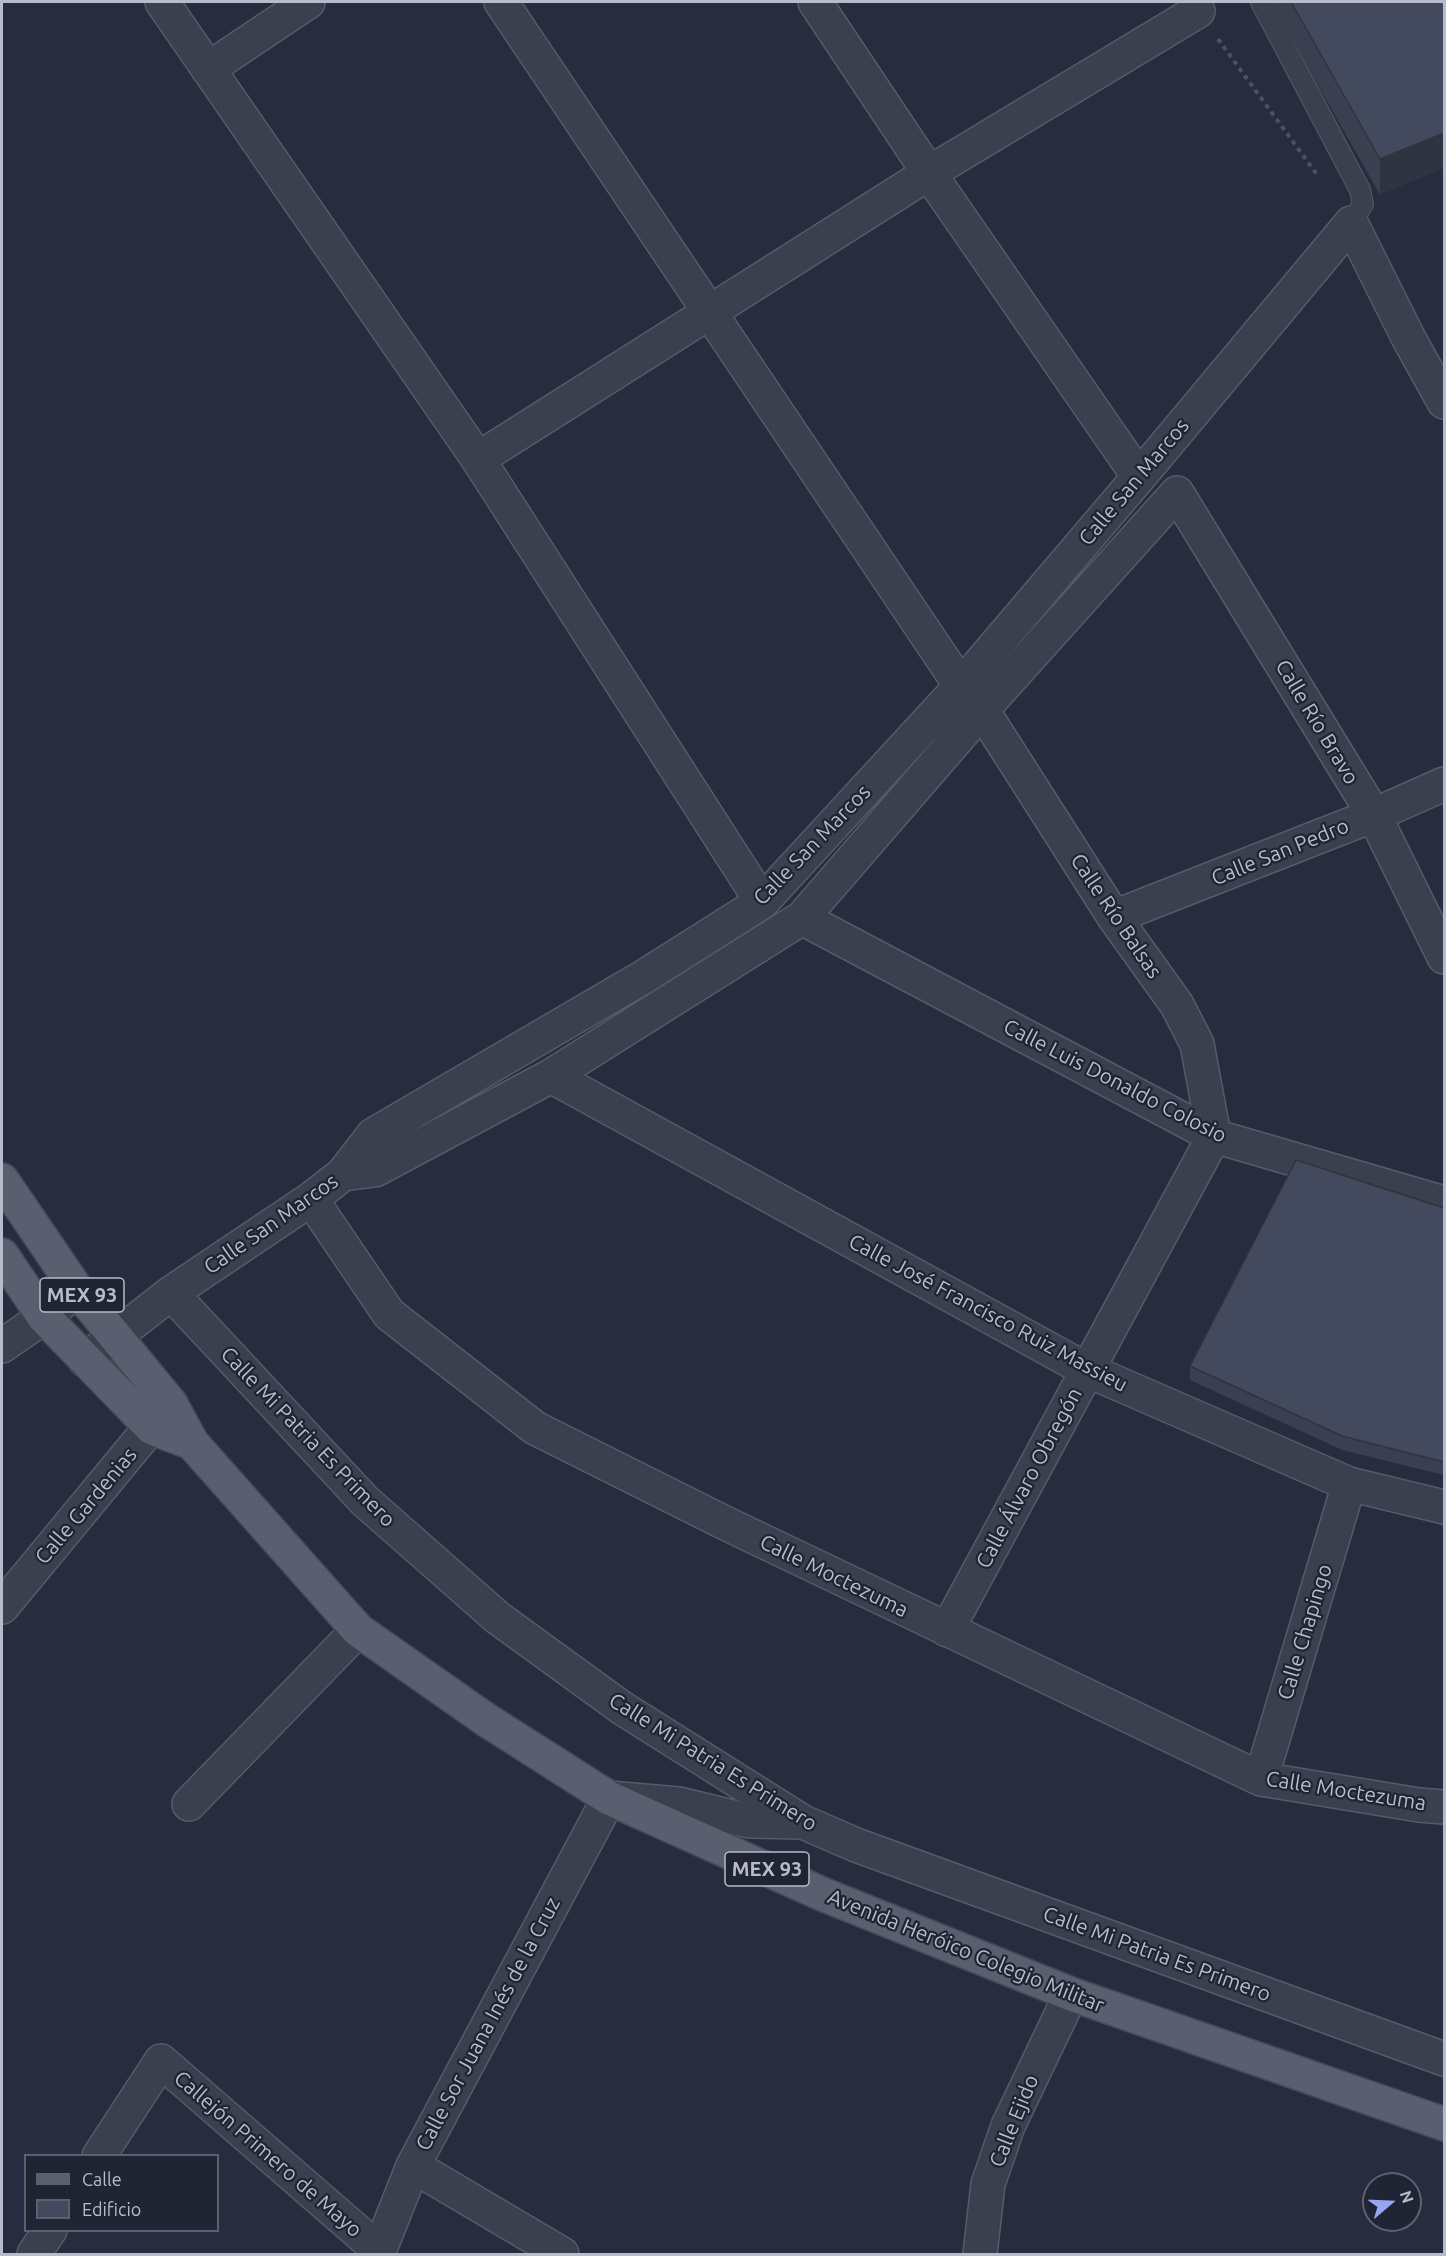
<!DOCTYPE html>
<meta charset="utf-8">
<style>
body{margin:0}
#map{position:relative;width:1446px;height:2256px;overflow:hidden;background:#282c3e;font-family:Ubuntu,sans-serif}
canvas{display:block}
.frame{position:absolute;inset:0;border:3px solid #b8bbc9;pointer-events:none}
.legend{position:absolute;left:24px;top:2154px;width:195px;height:78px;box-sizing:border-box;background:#202433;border:2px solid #5d606f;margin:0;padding:8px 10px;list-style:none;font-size:18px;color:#b8bbc9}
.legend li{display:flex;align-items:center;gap:12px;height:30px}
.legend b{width:30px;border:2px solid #5d606f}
.north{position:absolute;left:1362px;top:2172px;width:60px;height:60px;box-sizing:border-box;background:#202433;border:2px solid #5d606f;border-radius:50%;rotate:71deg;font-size:16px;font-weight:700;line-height:24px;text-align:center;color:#b8bbc9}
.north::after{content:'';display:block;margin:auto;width:21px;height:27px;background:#97a6ef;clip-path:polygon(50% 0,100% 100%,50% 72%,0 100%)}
</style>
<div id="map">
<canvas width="1446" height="2256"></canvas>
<div class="frame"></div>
<ul class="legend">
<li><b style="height:8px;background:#5a5e6e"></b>Calle</li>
<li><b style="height:16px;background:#444a5d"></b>Edificio</li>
</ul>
<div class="north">N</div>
</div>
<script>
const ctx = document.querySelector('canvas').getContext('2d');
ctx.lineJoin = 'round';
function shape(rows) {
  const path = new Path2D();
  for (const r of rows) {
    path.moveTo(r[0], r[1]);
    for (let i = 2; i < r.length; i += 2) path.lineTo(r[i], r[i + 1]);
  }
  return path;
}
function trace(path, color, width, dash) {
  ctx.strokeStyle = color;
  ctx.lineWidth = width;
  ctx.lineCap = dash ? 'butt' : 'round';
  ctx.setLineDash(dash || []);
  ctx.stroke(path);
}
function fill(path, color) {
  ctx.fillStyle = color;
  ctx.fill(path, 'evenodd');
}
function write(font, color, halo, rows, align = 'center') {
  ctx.font = font + ' Ubuntu,sans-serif';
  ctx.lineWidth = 4.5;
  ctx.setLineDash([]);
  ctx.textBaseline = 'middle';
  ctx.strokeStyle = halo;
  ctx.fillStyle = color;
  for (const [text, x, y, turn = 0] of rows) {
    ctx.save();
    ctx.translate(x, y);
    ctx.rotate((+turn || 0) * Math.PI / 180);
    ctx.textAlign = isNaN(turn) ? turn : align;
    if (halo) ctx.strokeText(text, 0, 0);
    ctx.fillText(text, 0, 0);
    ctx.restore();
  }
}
const path = shape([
 [1218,39,1318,176]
]);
const lane = shape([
 [1261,2,1360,190,1363,204,1351,223]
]);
const street = shape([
 [162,2,478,459,762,902],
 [501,2,961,686],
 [815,2,929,173,1139,477],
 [208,69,308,2],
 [478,459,929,173,1198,11],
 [1114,917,1374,815,1444,784],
 [802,918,1214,1136,1444,1203],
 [551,1076,1087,1370,1349,1484,1444,1507],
 [343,1174,375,1170,551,1076,802,918,982,710,1177,493,1374,815,1444,957],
 [311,1199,389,1314,535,1428,725,1523,1261,1779,1419,1805,1444,1807],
 [171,1293,365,1501,498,1618,622,1708,803,1822,856,1845,1444,2059],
 [2,1346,44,1317,77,1290],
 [85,1360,171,1293,311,1199,343,1174,373,1135,645,976,762,902,961,686,1155,458,1351,223,1409,339,1444,402],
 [2,1607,169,1405],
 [947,1630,1214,1136,1197,1044,1177,1005,1114,917,982,710],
 [1261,1779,1349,1484],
 [189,1804,358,1630],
 [99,2156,161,2061,380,2251],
 [413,2166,562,2254],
 [34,2254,50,2230],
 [378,2254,413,2166,609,1798,679,1804,749,1821,801,1822],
 [980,2254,988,2184,1008,2126,1071,1994]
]);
const primary = shape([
 [2,1180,77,1290,171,1404,192,1443,358,1630,485,1719,609,1798,822,1894,1071,1994,1444,2124],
 [2,1255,44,1317,152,1428,192,1443]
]);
const wall = shape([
 [1271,2,1444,2,1380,195],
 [1444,1208,1444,1475,1342,1450,1190,1380,1190,1366]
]);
const shadedWall = shape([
 [1444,133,1444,168,1380,195,1380,159]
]);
const building = shape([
 [1291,2,1444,2,1444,133,1380,159,1291,2],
 [1296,1160,1444,1208,1444,1462,1342,1436,1190,1366,1296,1160]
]);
const shields = [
 [82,1295,84],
 [767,1869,84]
];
const shieldNames = [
 ["MEX 93",82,1295],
 ["MEX 93",767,1869]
];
const streetNames = [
 ["Calle San Marcos",1134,482,-50],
 ["Calle Río Bravo",1317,722,59],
 ["Calle San Marcos",812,845,-46],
 ["Calle San Pedro",1280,852,-22],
 ["Calle Río Balsas",1116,916,56],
 ["Calle Luis Donaldo Colosio",1115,1081,27],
 ["Calle San Marcos",271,1224,-35],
 ["Calle José Francisco Ruiz Massieu",988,1313,28],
 ["Calle Mi Patria Es Primero",308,1437,46],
 ["Calle Álvaro Obregón",1029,1478,-62],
 ["Calle Gardenias",86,1506,-50],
 ["Calle Moctezuma",834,1576,26],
 ["Calle Chapingo",1305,1632,-73],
 ["Calle Mi Patria Es Primero",713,1762,32],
 ["Calle Moctezuma",1346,1791,9],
 ["Avenida Heróico Colegio Militar",966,1951,22],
 ["Calle Mi Patria Es Primero",1157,1954,20],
 ["Calle Sor Juana Inés de la Cruz",488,2024,-62],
 ["Calle Ejido",1014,2121,-68],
 ["Callejón Primero de Mayo",268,2154,41]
];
trace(lane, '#565a69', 22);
trace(street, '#565a69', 36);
trace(primary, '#454857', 36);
trace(path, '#48555c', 4, [4.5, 4.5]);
trace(lane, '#3c3f4e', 20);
trace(street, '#3c3f4e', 33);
trace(primary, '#5a5e6e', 33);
fill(wall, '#3a4050');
fill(shadedWall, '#303441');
fill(building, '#444a5d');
trace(building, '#303441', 1.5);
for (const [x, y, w] of shields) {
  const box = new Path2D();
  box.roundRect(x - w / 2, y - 17, w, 34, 4.5);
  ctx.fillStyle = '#202433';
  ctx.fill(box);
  trace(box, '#b8bbc9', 1.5);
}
write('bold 20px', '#b8bbc9', null, shieldNames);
write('21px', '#b8bbc9', '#202433', streetNames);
</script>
